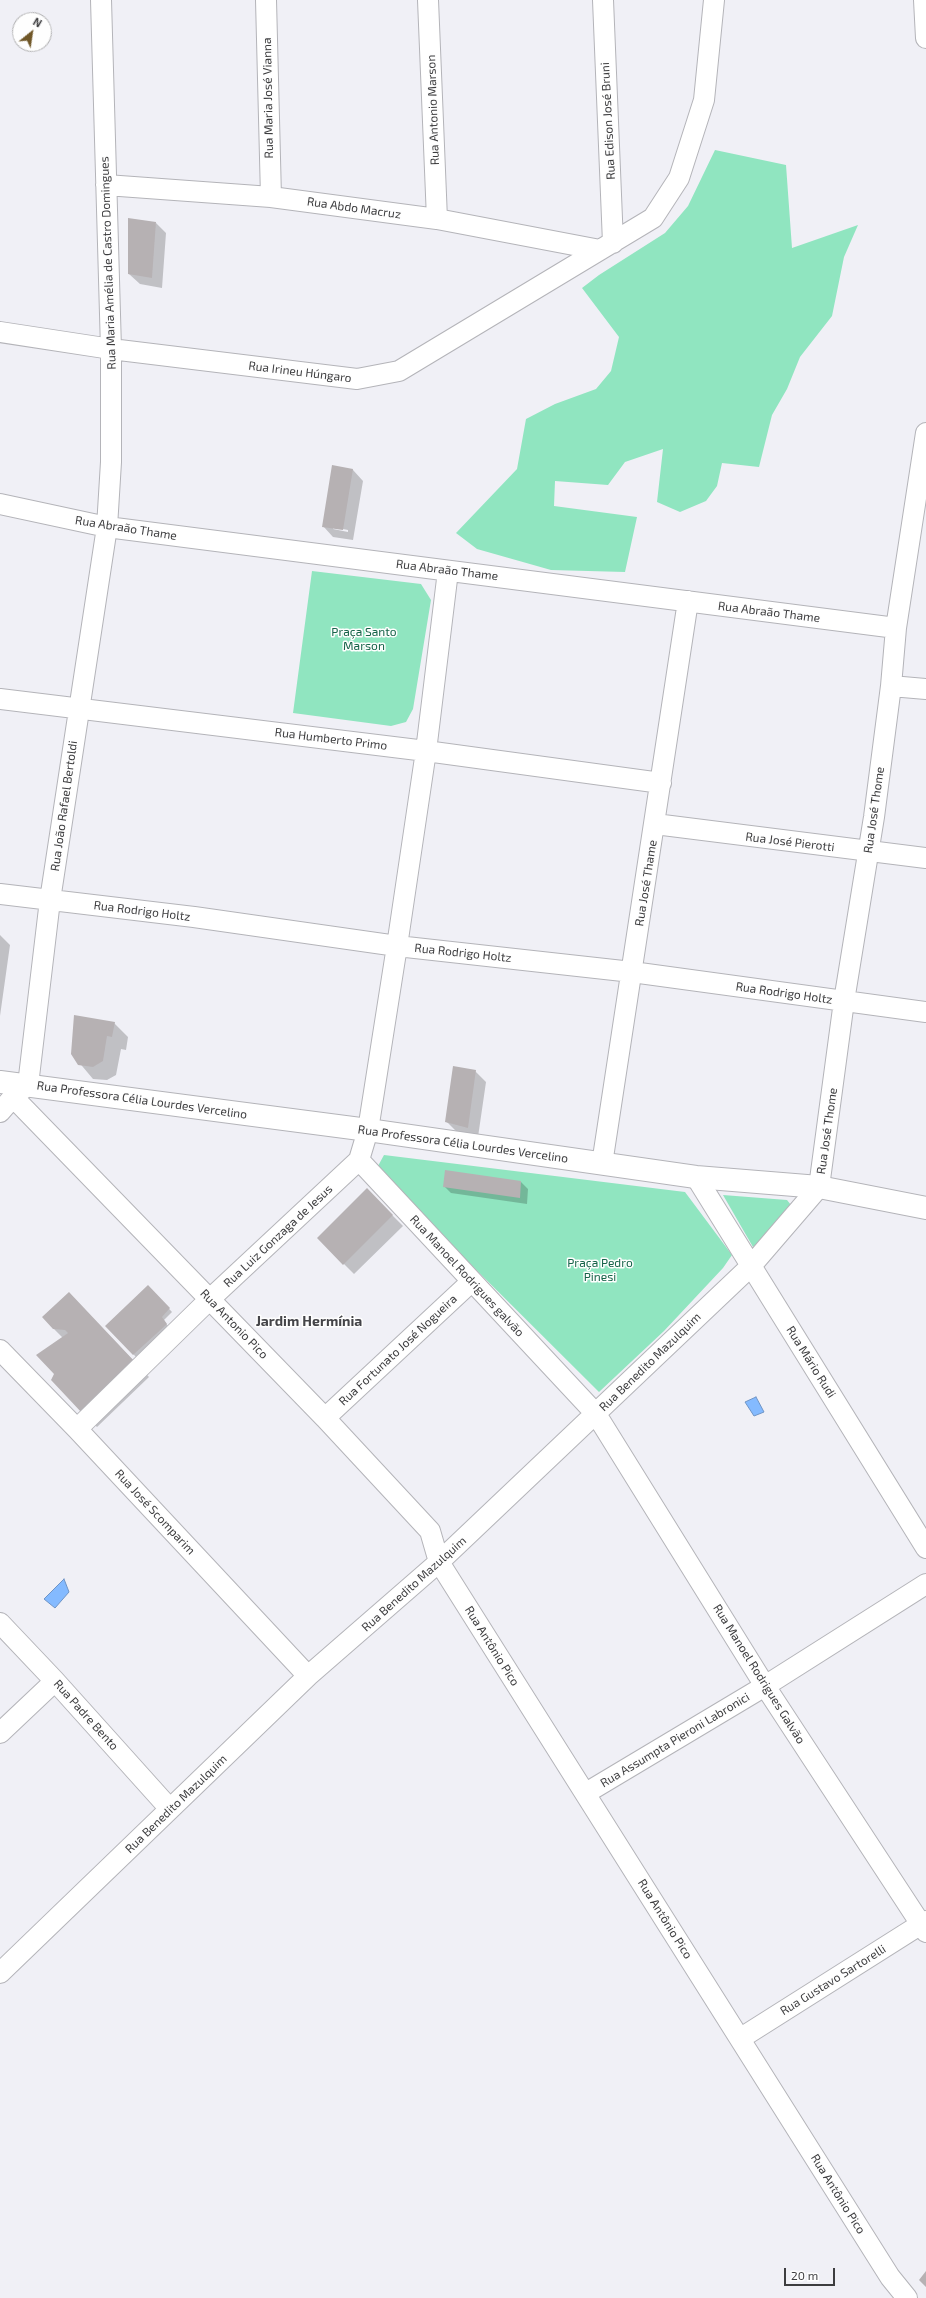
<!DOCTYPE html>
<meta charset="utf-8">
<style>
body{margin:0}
#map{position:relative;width:926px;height:2298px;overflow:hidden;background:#f0f0f6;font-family:"Exo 2",sans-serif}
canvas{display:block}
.north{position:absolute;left:12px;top:12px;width:40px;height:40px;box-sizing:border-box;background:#fefefe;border:1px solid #b1b1b2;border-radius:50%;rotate:30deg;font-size:11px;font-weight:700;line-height:16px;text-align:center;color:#3d3d3f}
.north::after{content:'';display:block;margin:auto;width:14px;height:18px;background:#705728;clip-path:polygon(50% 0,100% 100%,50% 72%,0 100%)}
.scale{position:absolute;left:784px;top:2268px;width:51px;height:18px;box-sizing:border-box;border:2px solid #3d3d3f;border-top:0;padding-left:5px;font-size:12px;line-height:14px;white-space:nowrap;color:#3d3d3f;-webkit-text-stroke:3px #fefefe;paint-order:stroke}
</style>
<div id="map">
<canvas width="926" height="2298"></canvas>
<div class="north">N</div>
<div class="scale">20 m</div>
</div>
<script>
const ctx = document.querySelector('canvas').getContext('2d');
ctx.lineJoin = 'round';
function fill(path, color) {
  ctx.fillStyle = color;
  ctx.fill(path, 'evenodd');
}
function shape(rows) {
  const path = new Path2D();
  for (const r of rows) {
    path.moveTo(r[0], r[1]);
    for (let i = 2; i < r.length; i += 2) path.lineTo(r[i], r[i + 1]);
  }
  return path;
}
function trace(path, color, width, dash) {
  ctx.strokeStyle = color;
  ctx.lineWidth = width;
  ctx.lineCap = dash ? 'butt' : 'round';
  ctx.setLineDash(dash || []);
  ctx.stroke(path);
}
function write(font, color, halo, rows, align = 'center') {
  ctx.font = font + ' "Exo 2",sans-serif';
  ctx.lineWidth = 3;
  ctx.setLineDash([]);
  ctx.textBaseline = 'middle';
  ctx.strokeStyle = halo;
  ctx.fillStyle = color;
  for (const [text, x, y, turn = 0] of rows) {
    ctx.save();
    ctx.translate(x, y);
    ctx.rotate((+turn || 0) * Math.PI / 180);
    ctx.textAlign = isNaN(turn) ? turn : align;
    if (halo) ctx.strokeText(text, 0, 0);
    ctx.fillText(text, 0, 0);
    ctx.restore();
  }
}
const green = shape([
 [715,150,786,165,792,248,858,225,844,257,832,316,800,357,787,389,772,415,759,467,722,463,717,486,706,501,680,512,657,502,663,449,625,462,608,485,555,481,554,506,637,517,625,572,551,570,477,549,456,533,517,469,526,419,555,404,596,389,611,371,619,337,582,288,599,275,665,233,688,206],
 [312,571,421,584,431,600,413,709,406,722,391,726,293,713],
 [384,1155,685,1192,732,1255,723,1268,664,1331,599,1392,397,1191,378,1166],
 [723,1195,787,1200,791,1205,790,1212,753,1247]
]);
const water = shape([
 [756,1397,764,1412,754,1416,745,1402,756,1397],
 [64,1579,69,1592,55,1608,44,1599,64,1579]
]);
const shadow = shape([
 [156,223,166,233,162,288,140,284,129,274],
 [333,466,353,470,363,481,353,540,333,537,323,526],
 [333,527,348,530,348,532,333,529],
 [0,935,10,945,0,1016],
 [114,1023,128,1037,126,1050,121,1049,116,1075,107,1080,93,1079,72,1054],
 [475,1071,486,1082,478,1137,457,1132,446,1121],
 [521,1182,528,1189,527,1204,451,1193,444,1186],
 [367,1190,403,1226,354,1274,318,1238],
 [148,1286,172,1312,164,1320,169,1328,137,1358,106,1326],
 [83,1308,149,1377,97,1427,83,1413,55,1374,63,1338,54,1329]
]);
const building = shape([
 [128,218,156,222,152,278,128,274],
 [332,465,353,469,343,530,322,527],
 [74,1015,115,1022,112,1037,107,1036,103,1061,93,1067,78,1065,71,1054],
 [453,1066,476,1070,468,1128,445,1122],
 [445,1170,521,1181,520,1198,443,1187],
 [367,1188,393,1215,343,1265,317,1238],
 [148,1285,170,1308,162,1317,167,1324,133,1355,105,1326],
 [69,1292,136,1363,82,1413,51,1380,54,1374,36,1355,68,1333,65,1330,53,1329,42,1317],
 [926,2271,926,2287,919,2280]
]);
const street = shape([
 [266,0,271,197],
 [428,0,437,219],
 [603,0,613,243],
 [924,0,926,38],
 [106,185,271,197,437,219,600,250],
 [0,332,111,349,357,379,399,371,653,218,679,178,704,100,714,0],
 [0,504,107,527,896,628],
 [448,571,426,751,397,946,368,1130,359,1160,596,1414,765,1686,926,1932],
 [891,686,926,689],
 [0,699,426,751,661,783],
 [655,824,926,858],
 [0,894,194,917,397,946,632,972,926,1012],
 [13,1097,325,1418,430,1531,439,1562,890,2277,907,2298],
 [0,1112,13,1097,28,1085,50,900,107,527,111,462,111,349,101,0],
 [602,1164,688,601],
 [696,1177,926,1548],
 [0,1350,77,1429,308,1676],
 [325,1418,471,1282],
 [77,1429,210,1299,359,1160],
 [0,1623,55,1681,170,1809],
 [0,1733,55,1681],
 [586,1793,765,1686,926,1584],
 [0,1973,308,1676,439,1562,751,1266,819,1187,844,1001,874,817,891,686,896,628,926,433],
 [741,2038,926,1921]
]);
const secondary = shape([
 [0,1082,368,1130,696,1177,819,1187,926,1208]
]);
const streetNames = [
 ["Rua Maria José Vianna",268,98,-91],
 ["Rua Antonio Marson",433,110,-92],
 ["Rua Edison José Bruni",608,121,-93],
 ["Rua Abdo Macruz",354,208,8],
 ["Rua Maria Amélia de Castro Domingues",108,263,-92],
 ["Rua Irineu Húngaro",300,372,7],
 ["Rua Abraão Thame",126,528,9],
 ["Rua Abraão Thame",447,570,7],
 ["Rua Abraão Thame",769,612,7],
 ["Rua Humberto Primo",331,739,7],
 ["Rua João Rafael Bertoldi",64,806,-82],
 ["Rua José Thome",874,810,-82],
 ["Rua José Pierotti",790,842,7],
 ["Rua José Thame",646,883,-81],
 ["Rua Rodrigo Holtz",142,911,7],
 ["Rua Rodrigo Holtz",463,953,6],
 ["Rua Rodrigo Holtz",784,993,8],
 ["Rua Professora Célia Lourdes Vercelino",142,1100,8],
 ["Rua José Thome",827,1131,-82],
 ["Rua Professora Célia Lourdes Vercelino",463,1144,8],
 ["Rua Luiz Gonzaga de Jesus",278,1236,-43],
 ["Rua Manoel Rodrigues galvão",467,1276,47],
 ["Rua Antonio Pico",234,1324,46],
 ["Rua Fortunato José Nogueira",398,1350,-43],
 ["Rua Benedito Mazulquim",650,1362,-44],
 ["Rua Mário Rudi",811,1362,58],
 ["Rua José Scomparim",155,1512,47],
 ["Rua Benedito Mazulquim",414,1584,-42],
 ["Rua Antônio Pico",492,1646,58],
 ["Rua Manoel Rodrigues Galvão",759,1674,58],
 ["Rua Padre Bento",86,1715,48],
 ["Rua Assumpta Pieroni Labronici",675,1740,-31],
 ["Rua Benedito Mazulquim",176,1804,-44],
 ["Rua Antônio Pico",665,1919,58],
 ["Rua Gustavo Sartorelli",833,1980,-32],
 ["Rua Antônio Pico",838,2194,58]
];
const parkNames = [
 ["Praça Santo",364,632],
 ["Marson",364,646],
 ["Praça Pedro",600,1263],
 ["Pinesi",600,1277]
];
const quarterNames = [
 ["Jardim Hermínia",309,1321]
];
fill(green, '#90e5c0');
fill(water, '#84baff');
trace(water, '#6f94c5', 1);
fill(shadow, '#0003');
fill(building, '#b6b1b3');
trace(street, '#b4b4b9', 22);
trace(secondary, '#b4b4b9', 24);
trace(street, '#fff', 20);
trace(secondary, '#fff', 22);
write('12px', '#3d3d3f', '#fefefe', streetNames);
write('12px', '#166449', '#fefefe', parkNames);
write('bold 14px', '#444448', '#fefefe', quarterNames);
</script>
